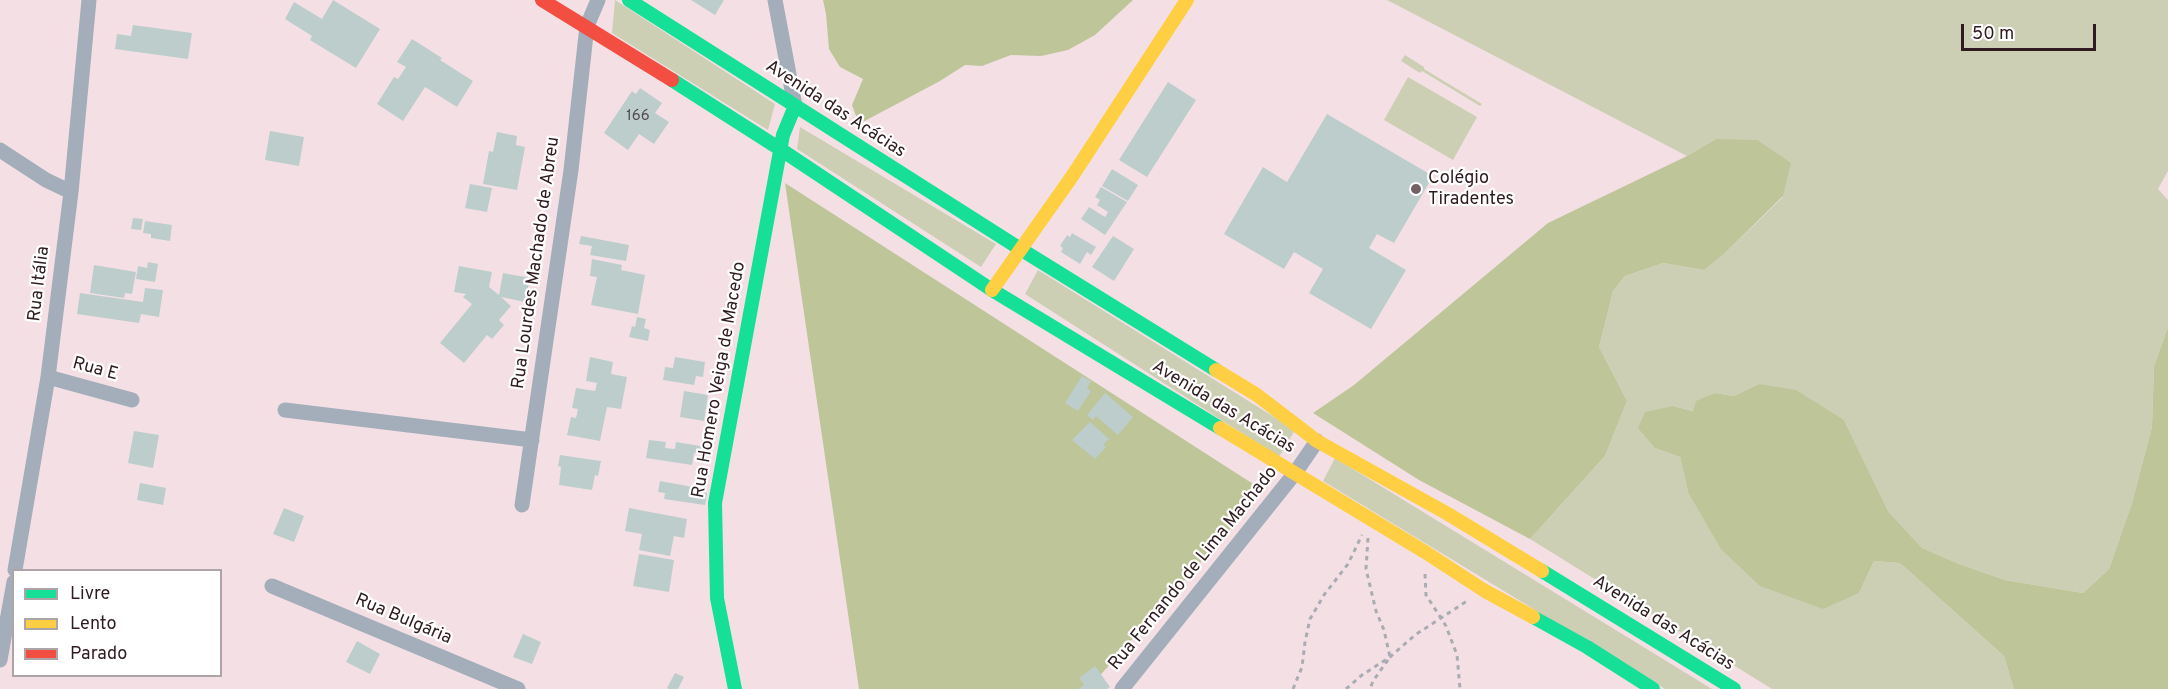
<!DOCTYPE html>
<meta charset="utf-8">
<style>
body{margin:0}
#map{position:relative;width:2168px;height:689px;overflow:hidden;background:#f4e0e4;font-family:Overpass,sans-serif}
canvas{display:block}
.legend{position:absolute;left:12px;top:569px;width:210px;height:108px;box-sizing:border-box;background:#fff;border:2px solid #aca4a6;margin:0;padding:8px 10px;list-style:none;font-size:18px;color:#301c20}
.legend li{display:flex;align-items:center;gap:12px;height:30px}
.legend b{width:30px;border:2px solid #aca4a6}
.scale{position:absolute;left:1961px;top:24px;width:135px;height:27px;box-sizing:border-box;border:3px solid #301c20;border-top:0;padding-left:8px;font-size:18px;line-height:21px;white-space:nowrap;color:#301c20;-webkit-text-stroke:4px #fff;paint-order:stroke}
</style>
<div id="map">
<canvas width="2168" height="689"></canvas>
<ul class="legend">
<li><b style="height:8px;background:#16e098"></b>Livre</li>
<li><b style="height:8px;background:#ffcf43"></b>Lento</li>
<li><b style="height:8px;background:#f24e42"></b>Parado</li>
</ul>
<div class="scale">50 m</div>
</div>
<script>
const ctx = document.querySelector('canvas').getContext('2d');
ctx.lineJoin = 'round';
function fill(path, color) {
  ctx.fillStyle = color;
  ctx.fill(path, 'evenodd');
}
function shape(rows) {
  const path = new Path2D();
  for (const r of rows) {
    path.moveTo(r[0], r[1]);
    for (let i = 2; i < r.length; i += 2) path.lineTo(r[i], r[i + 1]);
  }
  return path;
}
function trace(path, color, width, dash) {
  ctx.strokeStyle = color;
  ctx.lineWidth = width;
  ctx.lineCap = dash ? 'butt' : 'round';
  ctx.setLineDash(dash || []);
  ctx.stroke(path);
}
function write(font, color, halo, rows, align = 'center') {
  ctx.font = font + ' Overpass,sans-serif';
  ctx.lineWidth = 4.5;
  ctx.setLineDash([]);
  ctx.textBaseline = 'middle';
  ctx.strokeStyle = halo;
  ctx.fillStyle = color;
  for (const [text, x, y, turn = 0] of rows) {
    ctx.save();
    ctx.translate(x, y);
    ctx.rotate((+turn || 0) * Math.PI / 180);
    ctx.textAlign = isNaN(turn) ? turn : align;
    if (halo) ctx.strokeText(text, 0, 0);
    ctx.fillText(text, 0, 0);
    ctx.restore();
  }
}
const green = shape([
 [615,0,775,104,768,130,612,33],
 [1387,0,2168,0,2168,171,2158,189,2168,200,2168,327,2154,366,2152,427,2132,503,2109,569,2083,593,2005,580,1959,564,1922,548,1888,511,1844,420,1759,384,1734,396,1715,393,1694,411,1673,406,1655,448,1680,457,1688,492,1859,593,1874,561,1900,563,2004,656,2014,689,1772,689,1530,539,1605,456,1627,401,1599,347,1613,291,1625,276,1663,263,1704,270,1723,255,1783,197,1716,139,1687,156],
 [1405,55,1424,67,1424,69,1482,104,1480,106,1422,71,1420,73,1401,61],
 [1408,77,1477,117,1453,160,1384,120],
 [800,127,996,244,981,267,797,149],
 [1038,270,1295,430,1279,457,1025,294],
 [1335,458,1712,689,1665,689,1323,481]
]);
const forest = shape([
 [823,0,1133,0,1095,35,1068,50,1041,56,1011,55,982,66,965,65,940,81,859,124,852,105,863,79,840,67,829,49,826,14],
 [1716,139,1757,140,1791,163,1783,196,1723,255,1704,270,1663,263,1625,276,1613,291,1599,347,1627,401,1605,456,1530,539,1419,480,1313,413,1354,385,1548,223,1687,156],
 [785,183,1264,491,1088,689,859,689],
 [2168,327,2168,689,2014,689,2004,656,1900,563,1874,561,1859,593,1823,609,1760,586,1721,549,1688,492,1680,457,1655,448,1638,428,1645,412,1673,406,1693,411,1696,401,1715,393,1734,396,1759,384,1796,390,1844,420,1888,511,1922,548,1959,564,2005,580,2083,593,2109,569,2132,503,2152,427,2154,366]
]);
const building = shape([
 [333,0,380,29,356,68,310,40,312,36,285,19,294,2,322,19],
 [691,0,724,0,715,15],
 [133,25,192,33,188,59,115,49,117,34,131,36],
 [412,39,442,58,440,60,473,81,457,107,425,87,403,121,377,104,394,77,398,79,406,67,397,62],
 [1168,82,1196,100,1147,177,1119,160],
 [640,88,662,103,655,113,669,122,654,144,639,134,628,150,604,133,632,91,636,94],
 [1327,114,1433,176,1394,243,1377,234,1369,248,1406,270,1371,329,1309,293,1323,269,1294,252,1284,269,1224,234,1263,167,1287,182],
 [270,131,304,137,299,166,265,160],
 [497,132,517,136,516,145,525,147,517,190,483,184,489,151,493,152],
 [1112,169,1138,185,1128,201,1102,186],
 [470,184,492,188,487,212,465,208],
 [1101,187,1127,202,1105,235,1081,219,1089,207,1105,217,1108,212,1097,205,1100,200,1095,197],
 [133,218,143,219,141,230,131,229],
 [145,221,172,225,170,241,151,238,151,234,143,233],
 [1072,233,1096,247,1091,255,1087,252,1080,264,1061,252,1063,248,1060,246,1067,235,1070,237],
 [581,236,629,245,626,261,590,255,592,246,579,244],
 [1113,236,1134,249,1114,281,1092,267],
 [592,259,622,265,621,270,645,275,638,314,591,305,597,277,590,276],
 [148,262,158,264,155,282,136,279,138,266,147,268],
 [94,265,136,272,132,294,125,293,124,298,90,293],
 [459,266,492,272,489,287,499,295,503,273,530,278,525,302,501,297,511,306,499,320,504,325,492,339,487,335,464,363,440,343,472,304,463,297,466,294,454,292],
 [145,288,163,290,159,317,141,314,139,323,77,314,80,293,143,302],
 [637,317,646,319,644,328,650,330,648,341,629,337,632,326,635,327],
 [590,357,613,362,611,374,627,377,621,409,607,407,600,441,567,435,571,417,576,418,578,409,572,408,576,388,595,391,597,383,586,381],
 [675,357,705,362,703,377,696,376,694,385,663,380,665,367,673,368],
 [1082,376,1091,381,1087,388,1091,391,1078,411,1065,403],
 [684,391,708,395,704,421,680,417],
 [1105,393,1133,417,1118,435,1096,416,1093,420,1087,415],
 [1090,422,1109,439,1103,445,1106,447,1095,459,1072,440],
 [134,431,159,435,153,468,128,463],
 [649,440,666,442,665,448,675,449,676,442,712,448,711,455,694,453,692,465,646,458],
 [560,455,601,461,598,476,595,475,592,490,559,485,561,467,558,466],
 [660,481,693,487,693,491,707,493,705,505,664,499,665,493,658,492],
 [140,483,166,488,163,505,137,500],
 [284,508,304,516,294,542,273,534],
 [629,508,687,519,684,538,674,536,670,556,639,550,642,534,625,531],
 [639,554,674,560,669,592,633,586],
 [523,634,541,642,532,664,513,657],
 [357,641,380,654,370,674,346,662],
 [1095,666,1110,687,1107,689,1078,689,1084,685,1079,678],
 [675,673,684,677,678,689,669,689,667,688]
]);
const path = shape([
 [1368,538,1366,569,1376,611,1384,630,1390,657,1373,681,1370,689],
 [1425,574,1426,595,1446,626,1457,655,1460,689],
 [1293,689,1302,667,1305,642,1310,619,1324,595,1348,564,1362,535],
 [1346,689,1362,675,1390,657,1415,635,1467,601]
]);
const street = shape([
 [775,0,795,106],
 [0,150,46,180,71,192],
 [48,377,132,400],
 [285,410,532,440],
 [522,505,571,170,587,26,598,0],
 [15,570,48,377,71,192,89,0],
 [272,586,518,689],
 [0,660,14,582],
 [1122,689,1295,473,1317,441]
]);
const fast = shape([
 [629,0,1022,250,1216,370],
 [672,80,780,149,992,290,1220,428],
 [1542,571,1734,689],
 [1533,617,1587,647,1653,689],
 [735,689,717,598,715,503,783,135,795,106]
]);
const slow = shape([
 [992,290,1073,175,1187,0],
 [1216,370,1257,395,1317,441,1448,514,1542,571],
 [1220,428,1425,552,1485,591,1533,617]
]);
const jam = shape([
 [542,0,672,80]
]);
const markers = [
 [1416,189,6,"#756165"]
];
const numberNames = [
 ["166",638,117]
];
const streetNames = [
 ["Avenida das Acácias",835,110,33],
 ["Rua Lourdes Machado de Abreu",537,263,-82],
 ["Rua Itália",40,284,-83],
 ["Rua E",95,370,15],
 ["Rua Homero Veiga de Macedo",720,380,-80],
 ["Avenida das Acácias",1223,408,31],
 ["Rua Fernando de Lima Machado",1194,569,-51],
 ["Rua Bulgária",403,620,23],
 ["Avenida das Acácias",1663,624,32]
];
const poiNames = [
 ["Colégio",1428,179],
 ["Tiradentes",1428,200]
];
fill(green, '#cdcfb5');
fill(forest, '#bec599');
fill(building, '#bdcdcc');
trace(path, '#aaacb4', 3, [4.5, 4.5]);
trace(street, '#a3aeba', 15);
trace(fast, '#16e098', 14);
trace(slow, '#ffcf43', 14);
trace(jam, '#f24e42', 14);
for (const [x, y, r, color] of markers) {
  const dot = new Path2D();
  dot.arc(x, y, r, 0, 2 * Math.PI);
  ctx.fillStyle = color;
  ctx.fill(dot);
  trace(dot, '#fff', 2);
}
write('15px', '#53484b', null, numberNames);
write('18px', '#301c20', '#fff', streetNames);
write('18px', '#301c20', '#fff', poiNames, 'left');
</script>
